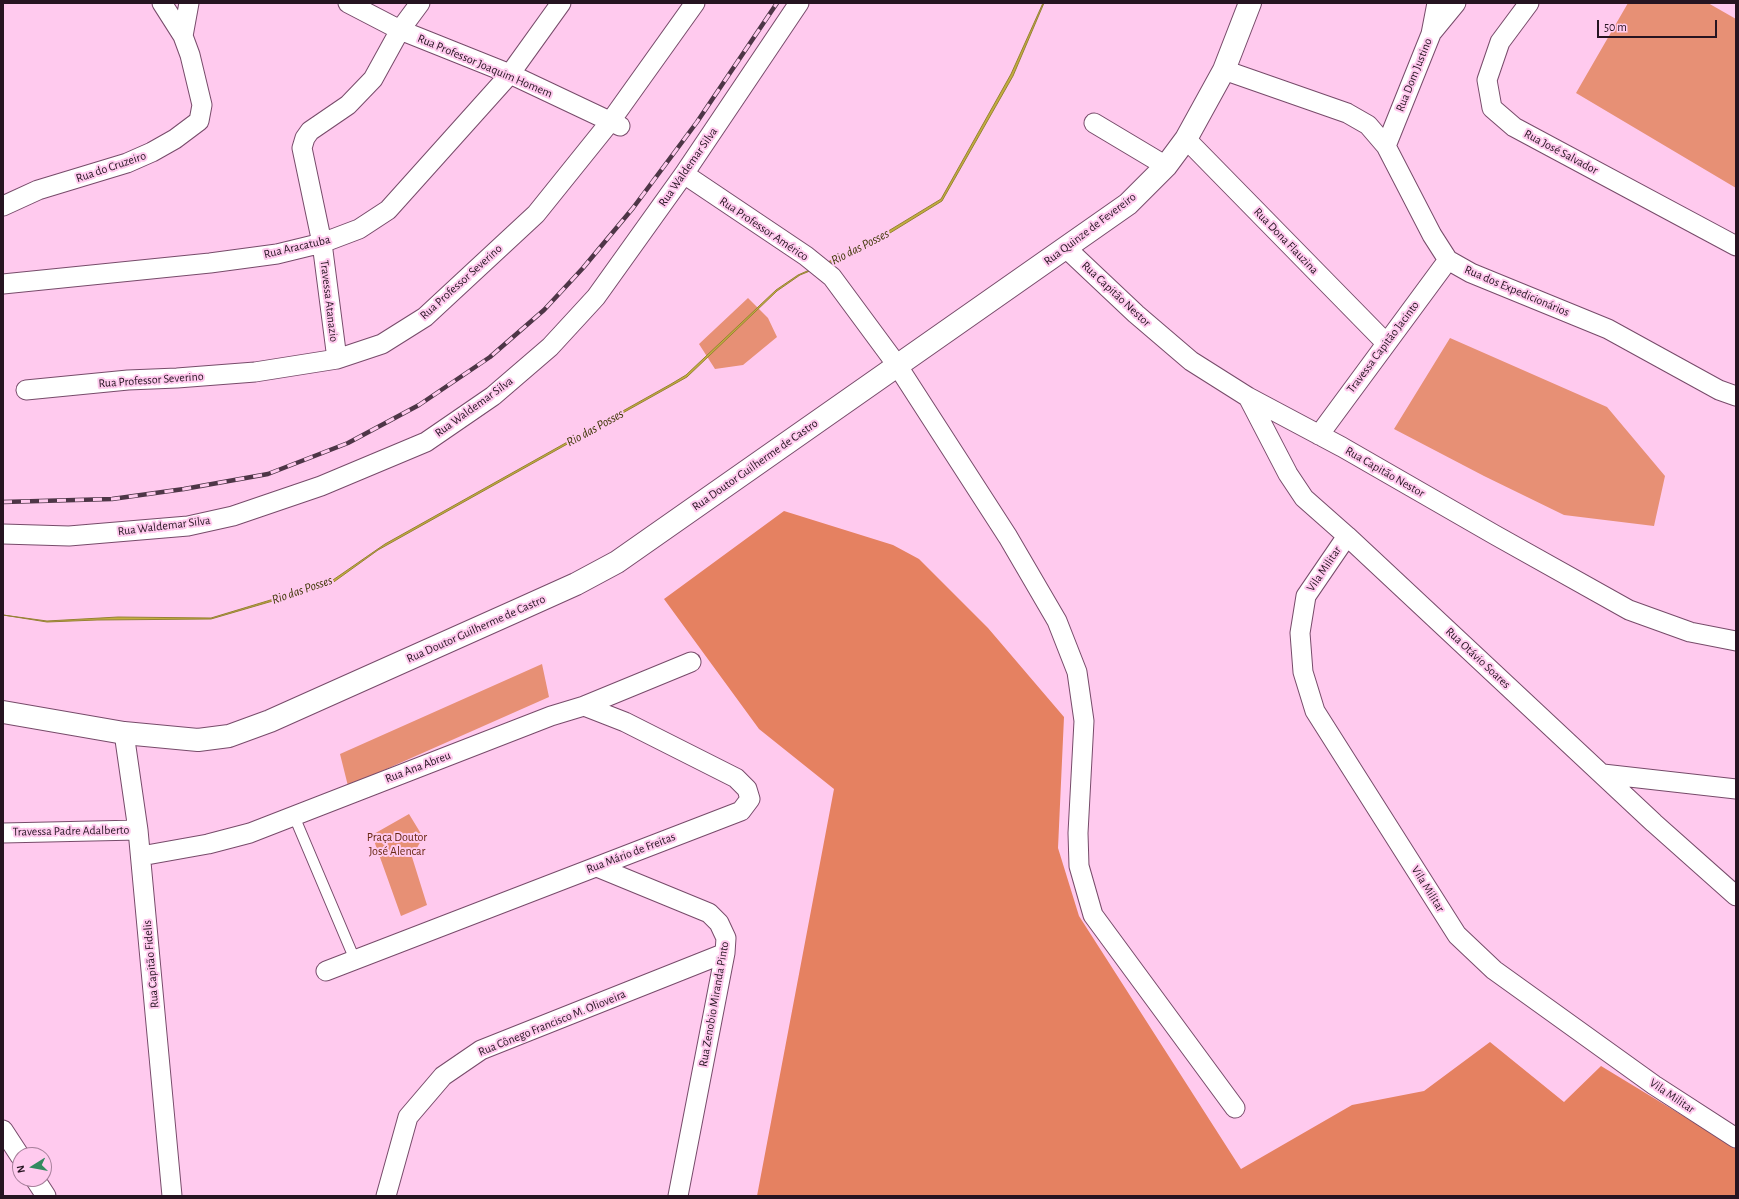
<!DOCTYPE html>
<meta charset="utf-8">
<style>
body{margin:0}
#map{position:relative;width:1739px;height:1199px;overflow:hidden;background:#ffcaee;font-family:"Alegreya Sans",sans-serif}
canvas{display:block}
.frame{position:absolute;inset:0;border:4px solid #261421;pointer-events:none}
.north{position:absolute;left:12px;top:1147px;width:40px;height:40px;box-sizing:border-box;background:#ffcaee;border:1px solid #a8819c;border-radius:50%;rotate:259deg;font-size:11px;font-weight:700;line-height:16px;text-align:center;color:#261421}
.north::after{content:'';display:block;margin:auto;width:14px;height:18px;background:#328a5f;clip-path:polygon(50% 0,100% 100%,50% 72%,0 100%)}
.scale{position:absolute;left:1597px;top:20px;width:120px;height:18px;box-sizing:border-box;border:2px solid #261421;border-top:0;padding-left:5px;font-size:12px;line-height:14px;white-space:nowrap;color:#261421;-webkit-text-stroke:3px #ffcaee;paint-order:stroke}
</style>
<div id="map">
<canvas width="1739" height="1199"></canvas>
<div class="frame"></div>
<div class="north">N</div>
<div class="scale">50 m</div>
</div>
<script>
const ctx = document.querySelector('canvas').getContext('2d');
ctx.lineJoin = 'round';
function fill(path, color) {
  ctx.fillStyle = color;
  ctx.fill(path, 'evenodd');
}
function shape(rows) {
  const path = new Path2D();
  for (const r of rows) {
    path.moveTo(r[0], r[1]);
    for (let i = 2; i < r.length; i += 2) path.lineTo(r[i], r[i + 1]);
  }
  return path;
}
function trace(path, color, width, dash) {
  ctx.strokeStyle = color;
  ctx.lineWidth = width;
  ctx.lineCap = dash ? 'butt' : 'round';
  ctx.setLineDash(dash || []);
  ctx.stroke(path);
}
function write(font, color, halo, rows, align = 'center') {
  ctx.font = font + ' "Alegreya Sans",sans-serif';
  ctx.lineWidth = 4;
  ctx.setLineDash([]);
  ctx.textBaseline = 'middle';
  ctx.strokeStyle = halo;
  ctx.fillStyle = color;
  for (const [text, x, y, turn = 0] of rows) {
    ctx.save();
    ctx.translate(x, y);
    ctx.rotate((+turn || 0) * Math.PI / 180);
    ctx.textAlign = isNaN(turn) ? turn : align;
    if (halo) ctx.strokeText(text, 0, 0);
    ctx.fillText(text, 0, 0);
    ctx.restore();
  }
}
const green = shape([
 [1628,3,1708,3,1736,19,1736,188,1576,93],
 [748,298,768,318,777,337,743,365,715,369,699,344],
 [1450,338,1607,407,1665,476,1654,526,1564,515,1484,476,1394,429],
 [542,664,549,697,348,786,340,754],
 [409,814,423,837,412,857,427,905,401,916,372,835]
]);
const forest = shape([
 [784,511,893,545,919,559,988,628,1064,717,1058,848,1079,916,1241,1169,1352,1105,1424,1091,1490,1042,1564,1102,1601,1066,1736,1148,1736,1196,757,1196,834,789,759,729,664,599]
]);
const water = shape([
 [1043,3,1044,3,1013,76,942,201,864,249,800,275,777,291,687,377,378,550,331,584,211,619,97,620,47,622,3,615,47,621,118,617,211,618,330,582,385,544,671,384,686,375,776,290,798,275,862,247,941,199,1011,74,1043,3]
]);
const lane = shape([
 [294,816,355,960]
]);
const street = shape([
 [348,3,400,30,510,74,620,126],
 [1529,3,1500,42,1487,80,1492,108,1514,127,1736,246],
 [1433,31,1456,3],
 [183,36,189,3],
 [1224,70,1347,113,1368,125,1386,146,1432,235,1448,260,1471,273,1608,329,1719,390,1736,396],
 [1094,123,1166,166],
 [1186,139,1386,343],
 [1386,146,1431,34,1437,3],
 [684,174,806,256,832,277,897,365,1008,537,1057,621,1077,672,1084,721,1078,833,1079,866,1093,915,1235,1108],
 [3,206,38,190,127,163,152,152,175,139,199,121,202,105,190,55,183,36,162,3],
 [1066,248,1136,314,1191,361,1248,397,1342,447,1495,535,1629,610,1690,632,1736,641],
 [3,284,210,263,277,254,322,243,359,229,388,210,510,74,561,3],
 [337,359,322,243,302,148,305,138,310,131,348,105,373,79,400,30,420,3],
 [26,390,128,380,177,378,255,372,337,359,382,344,425,317,536,214,610,122,695,3],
 [1248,397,1288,474,1304,498,1347,536,1654,823,1736,896],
 [1319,435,1448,260],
 [3,534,69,536,188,526,233,516,321,486,426,442,493,396,550,347,596,297,684,174,799,3],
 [1347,536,1306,596,1300,633,1303,672,1315,711,1457,935,1494,970,1654,1085,1736,1138],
 [124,733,138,830,172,1196],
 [1603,774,1736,789],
 [3,833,138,830],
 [141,856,208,844,250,833,551,716,584,706,691,662],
 [597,867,709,913,719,923,726,938,725,953,678,1196],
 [326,971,741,811,750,799,747,789,736,778,625,722,584,706],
 [3,1130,20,1156],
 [35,1179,46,1196],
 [386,1196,408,1117,443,1076,481,1050,725,953]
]);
const secondary = shape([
 [3,712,124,733,198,740,229,736,270,721,516,611,576,584,617,562,1128,204,1166,166,1186,139,1224,70,1250,3]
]);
const rail = shape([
 [3,502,112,499,184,489,268,474,348,443,419,405,490,357,544,310,583,268,633,208,697,122,777,3]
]);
const streetNames = [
 ["Rua Professor Joaquim Homem",485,66,23],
 ["Rua Dom Justino",1414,75,-68],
 ["Rua José Salvador",1561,152,28],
 ["Rua do Cruzeiro",111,167,-19],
 ["Rua Waldemar Silva",688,167,-55],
 ["Rua Professor Américo",764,229,34],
 ["Rua Quinze de Fevereiro",1090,229,-37],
 ["Rua Dona Flauzina",1286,241,46],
 ["Rua Aracatuba",297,247,-13],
 ["Rua Professor Severino",461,282,-42],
 ["Rua dos Expedicionários",1517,291,23],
 ["Rua Capitão Nestor",1116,294,43],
 ["Travessa Atanazio",329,301,83],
 ["Travessa Capitão Jacinto",1383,347,-53],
 ["Rua Professor Severino",151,380,-4],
 ["Rua Waldemar Silva",474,407,-36],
 ["Rua Doutor Guilherme de Castro",755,465,-35],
 ["Rua Capitão Nestor",1385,472,30],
 ["Rua Waldemar Silva",164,526,-7],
 ["Vila Militar",1324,569,-56],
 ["Rua Doutor Guilherme de Castro",476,629,-24],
 ["Rua Otávio Soares",1478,658,43],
 ["Rua Ana Abreu",418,767,-21],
 ["Travessa Padre Adalberto",71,831,-1],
 ["Rua Mário de Freitas",631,853,-21],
 ["Vila Militar",1428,889,58],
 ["Rua Capitão Fidelis",151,964,-95],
 ["Rua Zenobio Miranda Pinto",714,1004,-80],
 ["Rua Cônego Francisco M. Olioveira",552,1023,-22],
 ["Vila Militar",1672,1096,34]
];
const parkNames = [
 ["Praça Doutor",397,837],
 ["José Alencar",397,851]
];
const waterNames = [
 ["Rio das Posses",860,247,-27],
 ["Rio das Posses",595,428,-29],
 ["Rio das Posses",302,590,-19]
];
fill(green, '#e79075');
fill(forest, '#e58161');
fill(water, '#c4af3e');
trace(water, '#958035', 1);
trace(lane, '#774b6a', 12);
trace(street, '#774b6a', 21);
trace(secondary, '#774b6a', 24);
trace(lane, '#fff', 10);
trace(street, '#fff', 19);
trace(secondary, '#fff', 22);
trace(rail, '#4e3647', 4.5);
trace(rail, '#ffcaee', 3, [9]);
write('12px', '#261421', '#ffcaee', streetNames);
write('12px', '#682813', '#ffcaee', parkNames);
write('italic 13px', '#3f3605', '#ffcaee', waterNames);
</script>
